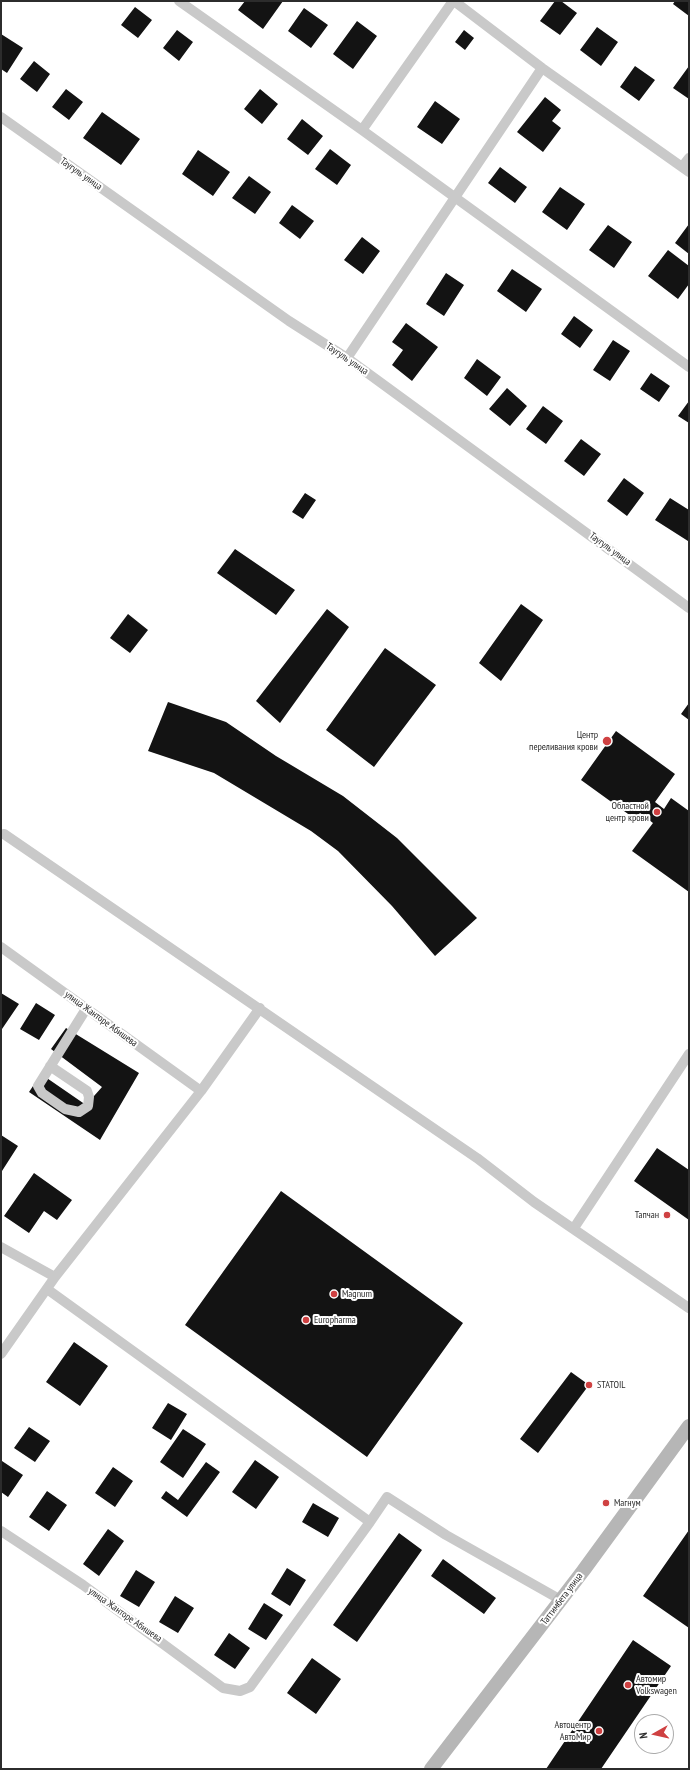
<!DOCTYPE html>
<meta charset="utf-8">
<style>
body{margin:0}
#map{position:relative;width:690px;height:1770px;overflow:hidden;background:#fff;font-family:"PT Sans Narrow",sans-serif}
canvas{display:block}
.frame{position:absolute;inset:0;border:2px solid #2c2c2c;pointer-events:none}
.north{position:absolute;left:634px;top:1714px;width:40px;height:40px;box-sizing:border-box;background:#fff;border:1px solid #ababab;border-radius:50%;rotate:262deg;font-size:11px;font-weight:700;line-height:16px;text-align:center;color:#2c2c2c}
.north::after{content:'';display:block;margin:auto;width:14px;height:18px;background:#cf4142;clip-path:polygon(50% 0,100% 100%,50% 72%,0 100%)}
</style>
<div id="map">
<canvas width="690" height="1770"></canvas>
<div class="frame"></div>
<div class="north">N</div>
</div>
<script>
const ctx = document.querySelector('canvas').getContext('2d');
ctx.lineJoin = 'round';
function fill(path, color) {
  ctx.fillStyle = color;
  ctx.fill(path, 'evenodd');
}
function shape(rows) {
  const path = new Path2D();
  for (const r of rows) {
    path.moveTo(r[0], r[1]);
    for (let i = 2; i < r.length; i += 2) path.lineTo(r[i], r[i + 1]);
  }
  return path;
}
function trace(path, color, width, dash) {
  ctx.strokeStyle = color;
  ctx.lineWidth = width;
  ctx.lineCap = dash ? 'butt' : 'round';
  ctx.setLineDash(dash || []);
  ctx.stroke(path);
}
function write(font, color, halo, rows, align = 'center') {
  ctx.font = font + ' "PT Sans Narrow",sans-serif';
  ctx.lineWidth = 4;
  ctx.setLineDash([]);
  ctx.textBaseline = 'middle';
  ctx.strokeStyle = halo;
  ctx.fillStyle = color;
  for (const [text, x, y, turn = 0] of rows) {
    ctx.save();
    ctx.translate(x, y);
    ctx.rotate((+turn || 0) * Math.PI / 180);
    ctx.textAlign = isNaN(turn) ? turn : align;
    if (halo) ctx.strokeText(text, 0, 0);
    ctx.fillText(text, 0, 0);
    ctx.restore();
  }
}
const building = shape([
 [245,1,283,1,263,29,238,10],
 [555,1,561,1,577,13,560,35,540,21],
 [675,1,689,1,689,16,673,4],
 [135,7,152,20,138,38,121,25],
 [304,8,328,25,311,48,288,31],
 [357,21,377,36,353,69,333,54],
 [597,27,618,42,601,66,580,50],
 [177,30,193,42,179,61,163,48],
 [464,30,474,38,465,50,455,42],
 [1,34,23,48,7,73,1,69],
 [34,61,50,74,37,92,20,79],
 [635,66,655,80,639,101,620,87],
 [689,66,689,99,673,88],
 [66,89,83,102,69,120,52,107],
 [260,89,278,104,262,124,244,109],
 [545,97,561,110,552,121,561,128,543,152,517,132],
 [435,101,460,119,442,144,417,127],
 [102,112,140,139,121,165,83,138],
 [302,119,323,136,308,155,287,139],
 [330,149,351,165,337,185,315,169],
 [198,150,230,172,213,196,182,174],
 [500,167,527,187,515,203,488,183],
 [249,176,271,192,255,214,232,198],
 [560,187,585,204,567,230,542,212],
 [292,205,314,221,300,239,279,223],
 [689,224,689,254,675,243],
 [608,225,632,242,614,268,589,250],
 [362,237,380,251,363,274,344,260],
 [668,250,689,266,689,284,678,299,648,276],
 [512,269,542,289,526,312,497,291],
 [446,273,464,285,444,316,426,304],
 [574,316,593,330,580,348,561,334],
 [406,323,438,347,412,381,392,365,403,350,392,342],
 [613,340,630,351,610,381,593,370],
 [477,359,501,377,487,396,464,378],
 [651,373,670,386,659,402,640,389],
 [507,388,527,406,510,426,489,409],
 [689,401,689,423,678,416],
 [543,406,563,421,546,444,526,429],
 [581,439,601,454,584,476,564,461],
 [624,478,644,493,627,516,607,501],
 [305,493,316,500,303,519,292,512],
 [670,498,689,510,688,541,655,520],
 [235,549,295,590,276,615,217,573],
 [521,604,543,620,501,681,479,663],
 [327,609,349,627,280,723,256,701],
 [128,614,148,630,130,653,110,638],
 [385,648,436,685,374,767,326,730],
 [168,702,226,722,276,756,343,796,397,838,477,918,435,956,392,906,338,851,311,831,214,773,148,751],
 [689,703,689,720,681,714],
 [616,731,675,774,655,802,664,809,671,798,689,811,689,892,632,851,653,823,640,813,635,819,581,780],
 [1,993,19,1004,2,1029,1,1029],
 [36,1003,55,1015,39,1040,20,1029],
 [66,1028,139,1073,100,1140,29,1092,41,1074,86,1105,102,1087,51,1049],
 [1,1135,18,1146,2,1171,1,1170],
 [657,1148,689,1170,689,1220,634,1181],
 [34,1173,72,1200,57,1220,44,1211,29,1233,4,1216],
 [281,1191,463,1323,367,1457,185,1325],
 [74,1342,108,1366,80,1406,46,1382],
 [571,1372,589,1385,538,1453,520,1439],
 [168,1403,187,1414,171,1440,152,1428],
 [29,1427,50,1441,35,1462,14,1448],
 [183,1429,206,1444,183,1478,160,1462],
 [255,1460,279,1477,256,1509,232,1492],
 [2,1461,23,1475,8,1497,1,1492,1,1463],
 [206,1462,220,1472,187,1517,161,1498,166,1491,178,1500],
 [113,1467,133,1481,115,1507,95,1493],
 [47,1491,67,1505,49,1531,29,1517],
 [313,1503,339,1518,328,1537,302,1522],
 [108,1529,124,1541,99,1576,83,1564],
 [689,1530,689,1628,643,1596],
 [399,1533,422,1550,357,1642,333,1625],
 [443,1559,496,1598,484,1614,431,1576],
 [287,1568,306,1580,290,1606,271,1594],
 [136,1570,155,1582,139,1607,120,1596],
 [175,1596,194,1608,178,1633,159,1622],
 [264,1603,283,1615,266,1640,248,1629],
 [229,1633,250,1648,235,1669,214,1655],
 [633,1640,671,1666,601,1769,546,1769],
 [312,1658,341,1679,316,1714,287,1693]
]);
const minor = shape([
 [179,1,362,130,689,367],
 [454,1,542,68,689,172],
 [1,117,289,321,347,358,689,608],
 [362,130,453,1],
 [682,167,689,158],
 [347,358,542,68],
 [4,834,477,1158,534,1202,689,1308],
 [1,947,201,1091],
 [50,1066,87,1091,89,1097,88,1106,79,1112,65,1109,42,1093,38,1086,86,1009],
 [574,1228,689,1054],
 [1,1247,55,1277],
 [1,1354,55,1277,201,1091,260,1008],
 [370,1522,387,1497,446,1535,561,1600],
 [1,1531,83,1585,223,1688,240,1691,250,1687,370,1522,47,1289]
]);
const secondary = shape([
 [431,1769,583,1571,689,1426]
]);
const markers = [
 [607,741,5,"#cf4142"],
 [657,812,4,"#cf4142"],
 [667,1215,4,"#cf4142"],
 [334,1294,4,"#cf4142"],
 [306,1320,4,"#cf4142"],
 [589,1385,4,"#cf4142"],
 [606,1503,4,"#cf4142"],
 [628,1685,4,"#cf4142"],
 [599,1731,4,"#cf4142"]
];
const streetNames = [
 ["Таугуль улица",81,174,35],
 ["Таугуль улица",347,359,34],
 ["Таугуль улица",610,549,36],
 ["улица Жанторе Абишева",101,1019,36],
 ["Таттимбета улица",562,1599,-53],
 ["улица Жанторе Абишева",125,1615,35]
];
const poiNames = [
 ["Центр",598,735,"right"],
 ["переливания крови",598,747,"right"],
 ["Областной",649,806,"right"],
 ["центр крови",649,818,"right"],
 ["Тапчан",659,1215,"right"],
 ["Magnum",342,1294],
 ["Europharma",314,1320],
 ["STATOIL",597,1385],
 ["Магнум",614,1503],
 ["Автомир",636,1679],
 ["Volkswagen",636,1691],
 ["Автоцентр",591,1725,"right"],
 ["АвтоМир",591,1737,"right"]
];
fill(building, '#131313');
trace(minor, '#c9c9c9', 10);
trace(secondary, '#b6b6b6', 14);
for (const [x, y, r, color] of markers) {
  const dot = new Path2D();
  dot.arc(x, y, r, 0, 2 * Math.PI);
  ctx.fillStyle = color;
  ctx.fill(dot);
  trace(dot, '#fff', 1.5);
}
write('10px', '#2c2c2c', '#fff', streetNames);
write('10px', '#2c2c2c', '#fff', poiNames, 'left');
</script>
